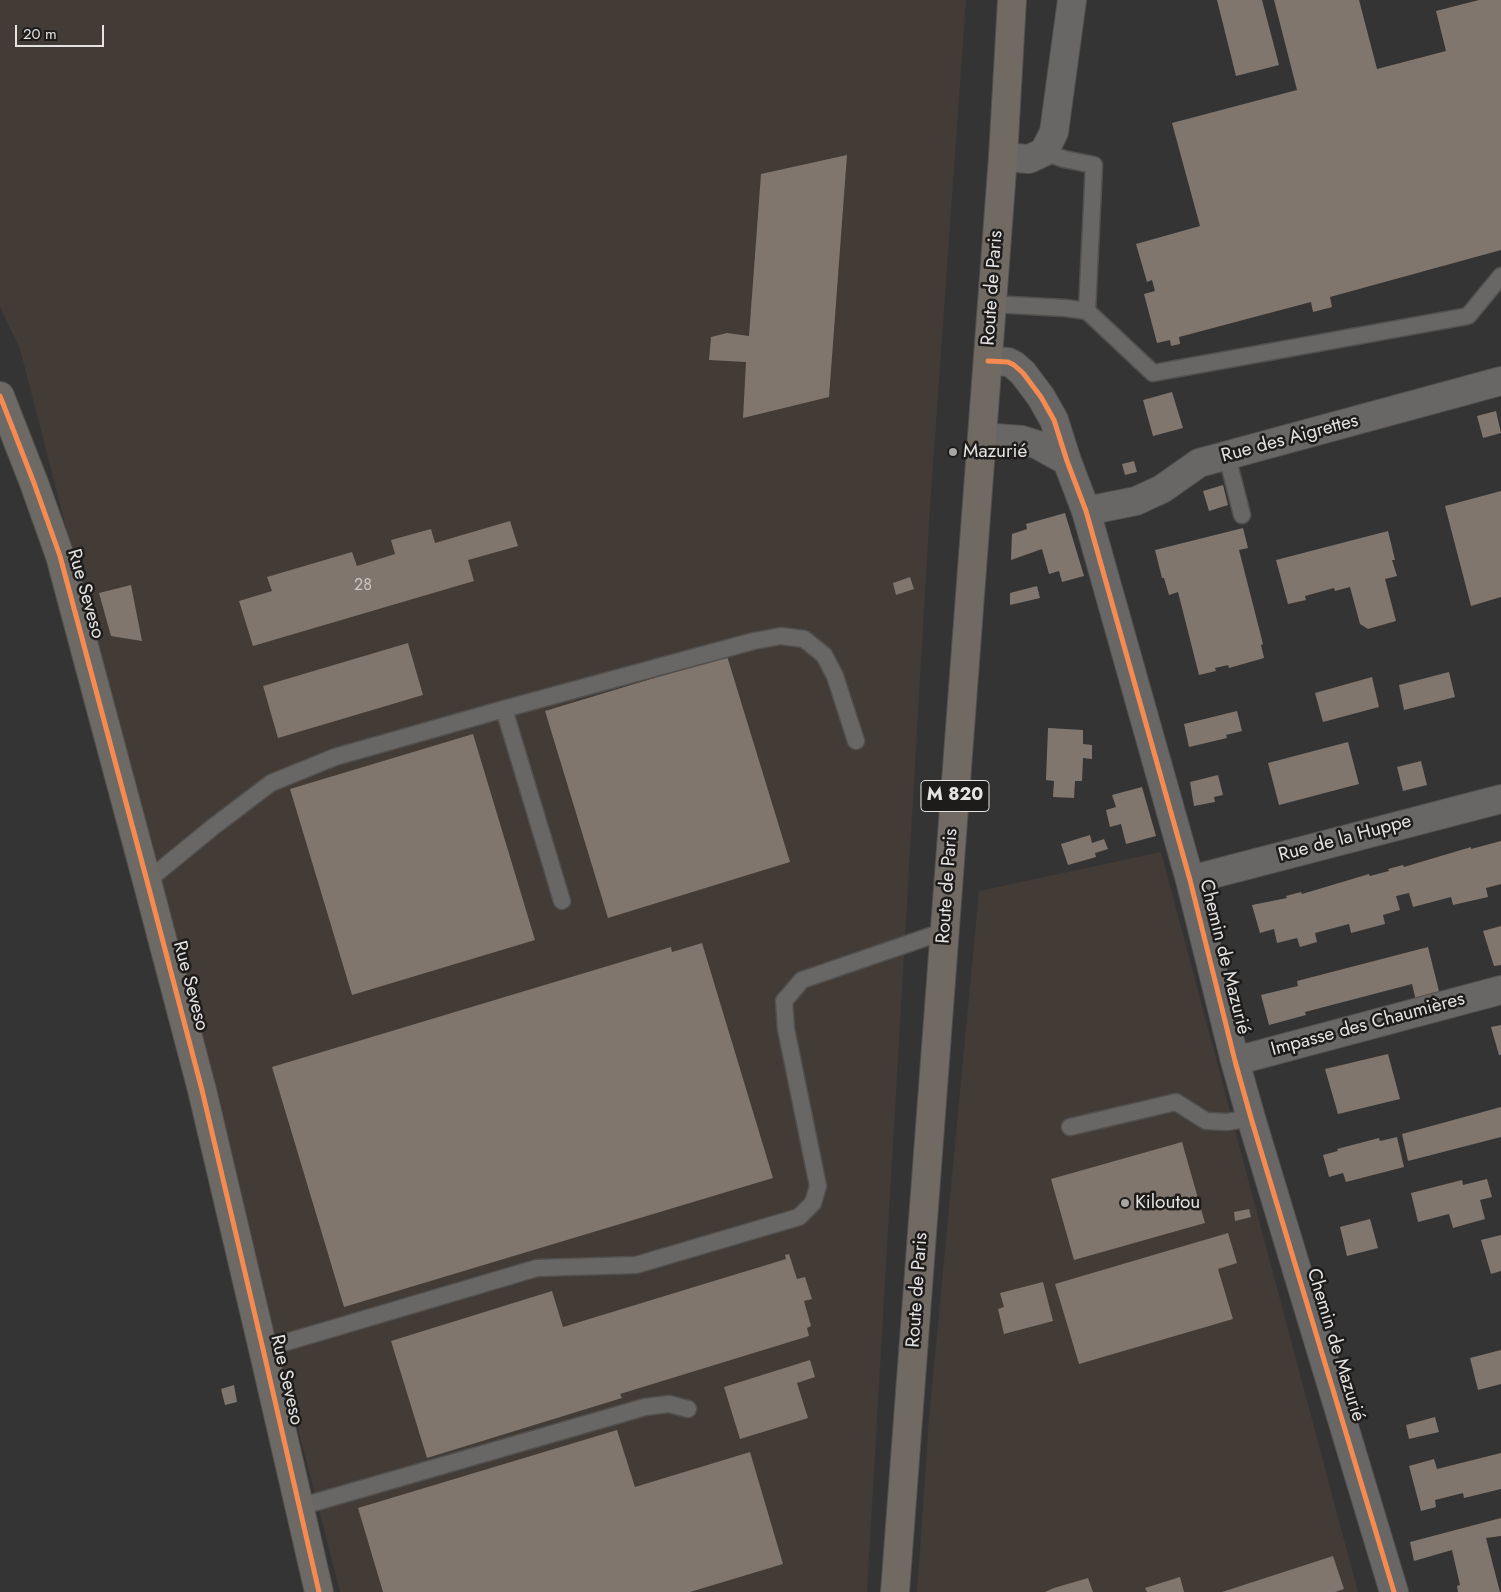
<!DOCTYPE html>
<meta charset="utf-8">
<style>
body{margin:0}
#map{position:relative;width:1501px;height:1592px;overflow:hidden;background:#353434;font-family:Jost,sans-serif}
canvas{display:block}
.scale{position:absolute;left:15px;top:25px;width:89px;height:22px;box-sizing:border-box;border:2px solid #e4e3e2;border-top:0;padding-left:6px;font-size:15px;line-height:18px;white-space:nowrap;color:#e4e3e2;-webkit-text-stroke:4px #1d1c1b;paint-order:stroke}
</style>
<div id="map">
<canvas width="1501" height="1592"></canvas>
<div class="scale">20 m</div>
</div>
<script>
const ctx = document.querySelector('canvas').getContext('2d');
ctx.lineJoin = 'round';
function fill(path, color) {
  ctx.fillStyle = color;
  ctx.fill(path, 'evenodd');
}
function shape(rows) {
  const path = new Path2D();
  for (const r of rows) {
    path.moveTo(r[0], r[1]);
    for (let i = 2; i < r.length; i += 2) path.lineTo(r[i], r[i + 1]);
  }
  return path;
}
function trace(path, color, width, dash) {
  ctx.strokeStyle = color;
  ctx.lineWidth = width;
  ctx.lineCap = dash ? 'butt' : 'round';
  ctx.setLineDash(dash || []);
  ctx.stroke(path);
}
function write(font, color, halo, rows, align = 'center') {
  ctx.font = font + ' Jost,sans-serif';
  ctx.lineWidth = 5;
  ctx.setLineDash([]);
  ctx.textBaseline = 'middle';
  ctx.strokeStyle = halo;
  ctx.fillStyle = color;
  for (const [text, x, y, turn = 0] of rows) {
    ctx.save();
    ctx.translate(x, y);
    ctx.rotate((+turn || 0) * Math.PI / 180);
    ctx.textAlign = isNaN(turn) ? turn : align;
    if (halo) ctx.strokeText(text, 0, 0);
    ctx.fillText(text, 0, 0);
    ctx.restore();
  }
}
const built = shape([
 [0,0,966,0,930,507,867,1592,340,1592,20,349,0,307],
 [1161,852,1358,1592,917,1592,929,1419,979,891]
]);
const building = shape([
 [1217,0,1262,0,1279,65,1236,76],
 [1274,0,1359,0,1377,69,1446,51,1436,11,1479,0,1501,0,1501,250,1330,297,1332,307,1313,312,1311,302,1179,337,1180,344,1171,346,1170,340,1157,343,1144,294,1155,291,1152,280,1147,282,1136,244,1200,226,1172,123,1297,90],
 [847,155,829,397,743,418,746,362,709,360,711,337,727,333,749,336,761,174],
 [1172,392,1183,428,1153,436,1143,400],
 [1496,411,1501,433,1483,438,1477,416],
 [1134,461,1137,472,1125,475,1122,464],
 [1223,485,1228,505,1209,511,1203,491],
 [1501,491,1501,597,1471,606,1445,506],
 [1065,513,1084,576,1062,582,1059,571,1049,574,1042,549,1011,560,1012,534,1027,529,1026,524],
 [510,521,518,546,468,560,474,581,253,646,239,601,272,591,267,577,352,552,357,566,395,554,391,540,431,529,435,543],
 [1243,528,1248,548,1239,550,1263,644,1261,645,1264,658,1229,668,1228,665,1215,668,1216,671,1199,675,1178,592,1169,595,1164,578,1162,578,1155,550],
 [1388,531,1395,560,1392,560,1397,576,1385,579,1396,621,1368,629,1360,624,1350,587,1335,591,1334,588,1305,596,1306,600,1288,604,1276,560],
 [910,577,914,589,896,595,893,583],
 [131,585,142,641,111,636,99,593],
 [1037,586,1040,598,1010,605,1010,593],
 [408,643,423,695,278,738,263,686],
 [727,656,790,862,608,918,545,711],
 [1449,672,1455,697,1404,710,1399,685],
 [1372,677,1379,707,1323,722,1315,693],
 [1237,711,1242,731,1226,735,1227,738,1189,747,1184,724],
 [1048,728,1083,730,1083,744,1092,745,1092,759,1083,758,1082,781,1075,781,1074,798,1053,797,1054,781,1046,780],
 [473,734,535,940,352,995,290,789],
 [1348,742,1359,784,1279,805,1268,763],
 [1421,761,1427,785,1403,791,1397,767],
 [1218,775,1223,795,1214,797,1215,802,1194,806,1190,782],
 [1142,787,1156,836,1126,844,1121,824,1110,827,1106,810,1116,807,1112,795],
 [1090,835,1092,843,1104,839,1108,849,1095,853,1096,857,1068,865,1061,844],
 [1501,841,1501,884,1486,888,1488,897,1453,905,1451,897,1413,907,1409,893,1396,896,1400,910,1383,915,1385,924,1351,933,1349,924,1315,933,1317,942,1300,947,1297,938,1277,943,1274,929,1260,933,1252,905,1287,898,1286,896,1301,892,1302,894,1369,874,1370,876,1389,871,1388,869,1403,865,1404,867,1471,847,1471,849],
 [1501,926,1501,965,1494,966,1483,931],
 [702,943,773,1178,344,1307,272,1067,671,947,672,952],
 [1428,947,1441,999,1417,1005,1412,984,1305,1012,1306,1015,1269,1025,1261,995,1298,986,1297,981],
 [1501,1025,1501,1055,1499,1055,1491,1027],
 [1388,1054,1400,1099,1338,1114,1325,1069],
 [1501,1107,1501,1137,1408,1161,1402,1134],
 [1397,1137,1404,1167,1346,1182,1343,1173,1329,1177,1323,1155,1338,1151,1337,1149,1379,1138,1380,1141],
 [1182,1142,1205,1223,1074,1260,1051,1179],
 [1487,1179,1492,1197,1480,1200,1485,1219,1453,1228,1449,1214,1418,1222,1411,1193,1462,1180,1463,1185],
 [1249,1209,1251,1217,1235,1221,1234,1212],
 [1370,1219,1378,1248,1347,1256,1340,1227],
 [1228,1233,1237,1263,1218,1269,1233,1319,1079,1364,1055,1284],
 [1501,1235,1501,1271,1491,1274,1481,1240],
 [789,1254,797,1279,805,1277,812,1299,804,1301,811,1326,807,1328,809,1336,620,1394,622,1398,427,1458,391,1341,552,1291,563,1327,786,1259,785,1255],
 [1043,1282,1053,1321,1004,1334,998,1309,1004,1307,1000,1293],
 [1501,1350,1501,1384,1478,1390,1470,1358],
 [810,1360,815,1377,797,1383,808,1418,740,1439,724,1387],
 [234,1385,237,1402,225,1405,221,1389],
 [1435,1417,1439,1432,1409,1439,1406,1425],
 [617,1430,635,1487,750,1452,783,1564,690,1592,383,1592,358,1508],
 [1501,1453,1501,1489,1464,1498,1463,1493,1435,1500,1436,1507,1421,1511,1409,1466,1434,1459,1437,1469],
 [1501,1518,1501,1536,1486,1538,1500,1592,1458,1592,1457,1586,1460,1585,1452,1550,1414,1561,1410,1542],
 [1333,1556,1344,1589,1335,1592,1222,1592],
 [1180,1577,1184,1592,1147,1592,1145,1588],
 [1088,1578,1093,1592,1045,1592,1054,1588]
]);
const lane = shape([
 [1044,152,1064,159,1094,165,1087,311],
 [992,304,1065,308,1087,311,1153,373,1468,316,1501,276],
 [1227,456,1242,515],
 [504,709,562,901],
 [147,881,213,827,271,783,335,757,504,709,754,641,781,636,804,639,824,655,835,676,856,741],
 [1070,1127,1176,1102,1206,1121,1227,1122,1251,1118],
 [263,1349,537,1268,636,1265,799,1217,813,1203,818,1186,786,1029,784,1001,802,980,945,931],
 [299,1507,645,1407,669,1404,688,1409]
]);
const street = shape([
 [1003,157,1029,159,1044,152,1054,132,1072,0],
 [988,361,1008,362,1014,365,1023,373,1041,397,1054,420,1067,461,1086,511,1190,880,1235,1061,1251,1118,1394,1592],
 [982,437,1022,440,1038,445,1067,461],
 [1086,511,1136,501,1162,489,1199,463,1501,381],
 [1190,880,1501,799],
 [1235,1061,1501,990]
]);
const secondary = shape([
 [0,396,34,483,60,556,147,881,202,1090,263,1349,319,1592]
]);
const primary = shape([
 [895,1592,1003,157,1012,0]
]);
const cycleway = shape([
 [988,361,1008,362,1014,365,1023,373,1041,397,1054,420,1067,461,1086,511,1190,880,1235,1061,1251,1118,1394,1592],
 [0,396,34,483,60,556,147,881,202,1090,263,1349,319,1592]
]);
const markers = [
 [953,452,5,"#a7a6a5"],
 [1125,1203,5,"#a7a6a5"]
];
const numberNames = [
 ["28",363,586]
];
const shields = [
 [955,796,68]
];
const shieldNames = [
 ["M 820",955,796]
];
const streetNames = [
 ["Route de Paris",993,288,-86],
 ["Rue des Aigrettes",1290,439,-15],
 ["Rue Seveso",85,594,74],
 ["Rue de la Huppe",1345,839,-15],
 ["Route de Paris",948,886,-86],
 ["Chemin de Mazurié",1224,957,76],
 ["Rue Seveso",190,986,75],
 ["Impasse des Chaumières",1368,1025,-15],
 ["Route de Paris",918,1290,-86],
 ["Chemin de Mazurié",1335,1345,73],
 ["Rue Seveso",286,1380,77]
];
const poiNames = [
 ["Mazurié",963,452],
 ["Kiloutou",1135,1203]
];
fill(built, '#423b36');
fill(building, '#81766d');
trace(lane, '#51504f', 19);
trace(street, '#51504f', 30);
trace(secondary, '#51504f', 30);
trace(primary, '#51504f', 30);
trace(lane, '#686766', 16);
trace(street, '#686766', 28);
trace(secondary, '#6d6964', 28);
trace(primary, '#716a63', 28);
trace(cycleway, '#f68b52', 5);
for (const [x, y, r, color] of markers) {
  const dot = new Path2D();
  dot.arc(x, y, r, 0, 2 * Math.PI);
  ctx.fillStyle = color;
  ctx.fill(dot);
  trace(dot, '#1d1c1b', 2);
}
write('16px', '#cbc8c5', null, numberNames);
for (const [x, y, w] of shields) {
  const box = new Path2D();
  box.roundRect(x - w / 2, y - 15.5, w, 31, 4);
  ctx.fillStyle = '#1d1c1b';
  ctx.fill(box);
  trace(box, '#e4e3e2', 1);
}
write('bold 18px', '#e4e3e2', null, shieldNames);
write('19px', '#e4e3e2', '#1d1c1b', streetNames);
write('19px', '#e4e3e2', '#1d1c1b', poiNames, 'left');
</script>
